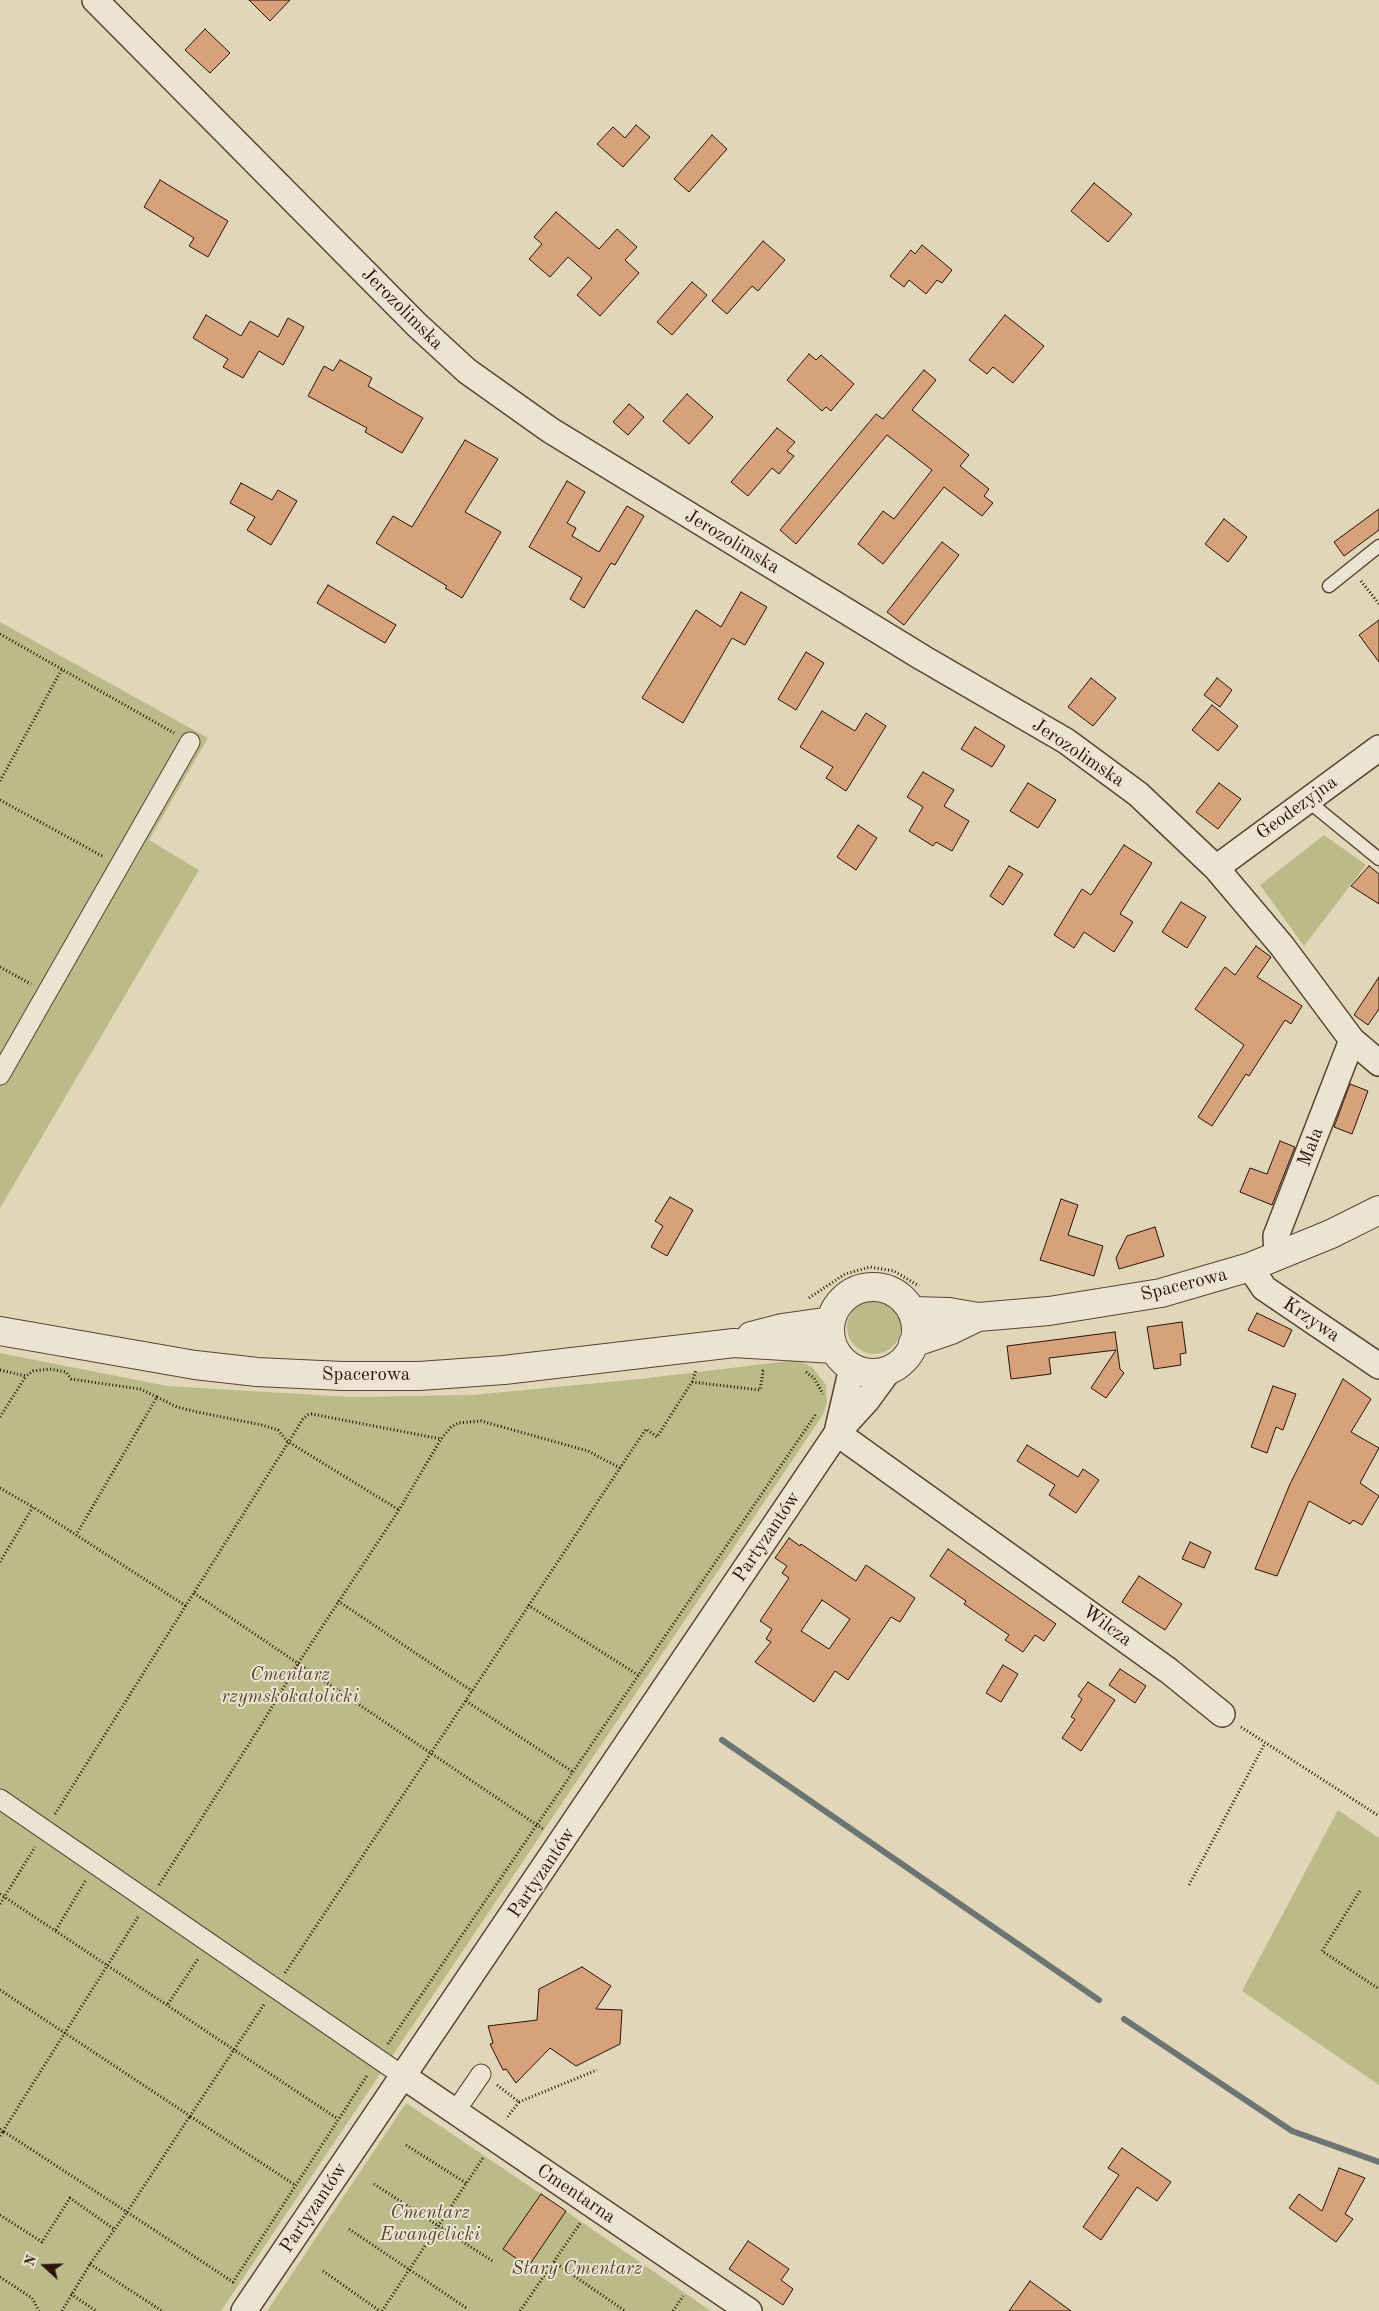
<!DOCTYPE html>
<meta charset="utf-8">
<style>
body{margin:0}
#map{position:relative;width:1379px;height:2311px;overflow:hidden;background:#e1d6b8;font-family:"Old Standard TT",serif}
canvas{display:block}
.north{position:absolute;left:20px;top:2241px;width:50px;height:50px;-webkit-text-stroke:4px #ece4d1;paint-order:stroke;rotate:290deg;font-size:14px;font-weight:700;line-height:20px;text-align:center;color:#2a1309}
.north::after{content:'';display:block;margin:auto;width:18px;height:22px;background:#2a1309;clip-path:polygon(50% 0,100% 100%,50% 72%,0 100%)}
</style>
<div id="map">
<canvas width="1379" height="2311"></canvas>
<div class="north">N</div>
</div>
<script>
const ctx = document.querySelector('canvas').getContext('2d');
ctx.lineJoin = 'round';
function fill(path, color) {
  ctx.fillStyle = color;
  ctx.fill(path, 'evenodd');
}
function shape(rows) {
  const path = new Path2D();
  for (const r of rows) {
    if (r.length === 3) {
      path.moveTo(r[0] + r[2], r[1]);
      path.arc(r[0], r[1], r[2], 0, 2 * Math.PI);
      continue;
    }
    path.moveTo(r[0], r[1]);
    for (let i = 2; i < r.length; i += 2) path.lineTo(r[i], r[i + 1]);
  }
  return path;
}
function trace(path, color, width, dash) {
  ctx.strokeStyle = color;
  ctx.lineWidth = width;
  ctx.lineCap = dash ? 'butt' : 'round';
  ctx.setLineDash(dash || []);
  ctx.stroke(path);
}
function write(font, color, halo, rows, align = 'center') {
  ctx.font = font + ' "Old Standard TT",serif';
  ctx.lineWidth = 4;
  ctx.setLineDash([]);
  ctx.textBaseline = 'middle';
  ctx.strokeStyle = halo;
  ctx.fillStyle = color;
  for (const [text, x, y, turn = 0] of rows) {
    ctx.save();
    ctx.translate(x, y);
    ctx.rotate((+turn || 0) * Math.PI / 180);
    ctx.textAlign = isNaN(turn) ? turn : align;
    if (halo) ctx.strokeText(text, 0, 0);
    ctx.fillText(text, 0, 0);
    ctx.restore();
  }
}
const green = shape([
 [0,622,208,738,149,840,199,870,0,1208],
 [1324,835,1366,865,1304,946,1260,885],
 [874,1327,27],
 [0,1353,167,1386,351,1397,472,1395,640,1379,797,1360,812,1367,826,1385,827,1402,824,1413,221,2311,0,2311],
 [1338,1810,1379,1838,1379,2085,1242,1991],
 [406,2103,541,2194,711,2311,267,2311]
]);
const stream = shape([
 [722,1740,1099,2000],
 [1124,2019,1292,2131,1379,2162]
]);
const building = shape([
 [249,0,290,0,270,21,249,0],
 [205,29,230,53,210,73,185,50,205,29],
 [636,125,650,137,623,167,597,144,613,127,625,138,636,125],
 [712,135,727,149,689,192,674,179,712,135],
 [160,180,228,221,208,257,189,246,194,238,144,207,160,180],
 [1094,183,1132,214,1108,242,1071,211,1094,183],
 [556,212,599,249,617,229,637,247,625,260,639,273,600,316,577,295,592,278,568,257,550,277,529,259,542,244,534,237,556,212],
 [763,241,785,260,758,291,752,286,727,314,712,301,763,241],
 [922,245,952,270,942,283,937,280,926,294,909,280,904,287,890,276,911,250,915,254,922,245],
 [692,282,707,295,672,335,657,322,692,282],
 [206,315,241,336,250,321,278,337,288,318,304,327,283,365,259,351,243,378,223,367,228,359,193,338,206,315],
 [1005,315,1044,346,1013,383,993,367,987,374,969,360,1005,315],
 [809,354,816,360,821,355,854,384,831,411,826,407,822,411,787,380,809,354],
 [340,360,372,378,368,386,423,418,402,453,365,432,367,428,308,396,324,366,333,371,340,360],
 [924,370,936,380,912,410,969,455,960,466,989,489,984,496,993,503,982,516,944,487,883,564,858,544,883,511,894,519,932,470,887,435,796,544,780,530,876,414,883,419,924,370],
 [687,394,713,417,689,444,663,421,687,394],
 [629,404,644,417,628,435,613,422,629,404],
 [777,428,795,442,787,451,794,456,779,474,772,468,748,496,731,482,777,428],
 [465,440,498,459,465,512,501,532,462,598,445,588,447,586,376,543,393,516,412,527,465,440],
 [567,481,585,492,567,523,576,528,572,536,599,552,627,506,644,516,615,565,611,563,584,608,570,599,582,578,529,547,567,481],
 [241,483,272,500,278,490,297,501,271,545,247,530,255,517,230,503,241,483],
 [1379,509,1379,530,1344,556,1334,542,1379,509],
 [1224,519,1247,537,1228,562,1205,544,1224,519],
 [942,542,959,555,904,625,887,612,942,542],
 [328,585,396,625,385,643,317,603,328,585],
 [741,592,767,607,745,645,732,638,683,723,642,698,696,610,721,627,741,592],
 [1379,620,1379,662,1359,635,1379,620],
 [806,652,824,663,796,710,778,699,806,652],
 [1091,678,1116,698,1093,726,1068,707,1091,678],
 [1217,678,1232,690,1220,707,1204,695,1217,678],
 [1212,705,1238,726,1218,751,1192,730,1212,705],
 [822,711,855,731,866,713,886,726,846,791,826,778,833,767,800,747,822,711],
 [975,727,1005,746,992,767,961,749,975,727],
 [923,772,954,790,944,806,969,821,952,851,936,842,933,846,909,831,923,807,907,797,923,772],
 [1028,783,1056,800,1038,828,1010,811,1028,783],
 [1219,783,1241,799,1218,829,1196,812,1219,783],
 [858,825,877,838,856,870,837,857,858,825],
 [1124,845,1152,863,1120,914,1133,922,1114,952,1084,932,1074,948,1054,935,1082,889,1091,895,1124,845],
 [1009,866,1023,874,1003,905,990,896,1009,866],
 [1369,866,1379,874,1379,904,1351,886,1369,866],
 [1181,902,1206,917,1187,948,1162,932,1181,902],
 [1256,946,1271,957,1257,977,1302,1006,1291,1024,1285,1020,1249,1076,1246,1074,1212,1126,1198,1117,1244,1045,1195,1009,1225,967,1235,975,1256,946],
 [1379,977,1379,1009,1368,1025,1354,1015,1379,977],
 [1350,1084,1368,1091,1352,1134,1334,1127,1350,1084],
 [1280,1141,1295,1147,1272,1205,1240,1192,1250,1168,1267,1174,1280,1141],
 [670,1197,693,1210,667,1256,651,1247,663,1226,655,1221,670,1197],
 [1061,1199,1078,1205,1068,1235,1103,1246,1094,1276,1040,1260,1061,1199],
 [1155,1227,1164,1256,1119,1269,1116,1258,1127,1236,1155,1227],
 [1257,1313,1292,1330,1284,1347,1248,1330,1257,1313],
 [1182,1322,1186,1353,1180,1354,1181,1365,1154,1369,1147,1327,1182,1322],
 [1115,1332,1120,1369,1124,1373,1106,1398,1091,1388,1116,1350,1049,1358,1051,1374,1011,1379,1007,1346,1115,1332],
 [1343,1379,1371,1399,1351,1432,1379,1448,1360,1483,1379,1496,1362,1525,1353,1520,1350,1524,1309,1501,1277,1576,1255,1569,1290,1484,1343,1379],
 [1273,1386,1296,1394,1283,1430,1276,1427,1267,1453,1251,1447,1273,1386],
 [1027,1445,1078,1477,1083,1469,1099,1480,1076,1513,1049,1495,1055,1485,1017,1461,1027,1445],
 [789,1538,800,1546,801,1544,856,1581,866,1565,915,1598,900,1622,891,1617,848,1680,835,1671,814,1702,755,1662,771,1642,766,1639,772,1629,760,1621,789,1578,782,1573,787,1566,775,1558,789,1538],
 [822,1600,850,1619,829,1649,801,1631,822,1600],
 [1190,1542,1211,1552,1204,1568,1182,1559,1190,1542],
 [948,1549,1056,1624,1044,1641,1035,1635,1023,1652,1005,1640,1009,1635,964,1604,966,1601,930,1576,948,1549],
 [1139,1576,1182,1604,1165,1630,1122,1602,1139,1576],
 [1003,1665,1018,1674,1001,1702,986,1693,1003,1665],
 [1120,1669,1146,1686,1135,1703,1109,1685,1120,1669],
 [1088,1682,1115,1700,1081,1751,1062,1738,1075,1719,1071,1717,1082,1699,1078,1696,1088,1682],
 [582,1967,611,1986,596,2009,622,2010,620,2044,576,2066,550,2048,516,2083,506,2069,503,2070,490,2044,493,2043,488,2026,537,2020,539,1989,582,1967],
 [1122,2148,1171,2182,1157,2201,1137,2187,1101,2240,1083,2227,1119,2175,1108,2168,1122,2148],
 [1339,2168,1365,2178,1345,2214,1353,2219,1336,2242,1289,2208,1299,2194,1322,2211,1339,2168],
 [541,2194,566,2211,528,2267,503,2249,541,2194],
 [748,2241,789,2269,781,2280,793,2289,783,2305,729,2269,748,2241],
 [1030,2281,1071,2311,1009,2311,1030,2281]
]);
const path = shape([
 [1361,581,1379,604],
 [0,634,174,733],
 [0,781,62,669],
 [0,800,104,857],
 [0,967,31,984],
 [809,1298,845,1274,870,1267,894,1271,919,1286],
 [0,1370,26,1376,33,1371,50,1369,66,1372,71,1379,140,1389,157,1397,76,1535],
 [806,1372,814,1378,823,1394],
 [692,1382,760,1390,763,1371,766,1370],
 [157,1397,177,1407,197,1412,262,1425,278,1430,287,1441,399,1510],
 [0,1417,26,1376],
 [0,1488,33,1507],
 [0,1562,33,1507,186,1606],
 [194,1593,543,1829],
 [338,1601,472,1691],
 [528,1605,638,1675],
 [466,1701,573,1772],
 [1241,1727,1379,1816],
 [55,1814,303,1419,308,1415,312,1414,441,1439],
 [159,1885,263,1722,299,1662,399,1510,441,1439,451,1427,458,1423,481,1421,588,1451,620,1468],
 [1189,1885,1265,1743],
 [1360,1891,1322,1951,1379,1989],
 [0,1894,338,2119],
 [0,1904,35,1847],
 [56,1930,86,1880],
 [285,1973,620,1468,646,1429,657,1437,692,1382,696,1370],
 [0,1990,190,2116,265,2003],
 [168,2004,198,1959],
 [388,2044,816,1414],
 [497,2085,519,2102,506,2119],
 [519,2102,597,2070],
 [0,2129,3,2131,138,1917],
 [0,2136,3,2131,127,2212,190,2116,295,2185],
 [406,2145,466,2183],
 [374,2184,494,2262],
 [0,2215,42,2242,70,2198,114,2229],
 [349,2229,468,2309],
 [554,2262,625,2311],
 [90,2264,162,2311],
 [323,2271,380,2311],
 [0,2277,32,2298,39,2311],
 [71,2294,96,2311],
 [62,2311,90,2264,127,2212,233,2282,368,2074],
 [382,2311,483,2158],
 [520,2311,581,2222],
 [673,2311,683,2296]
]);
const service = shape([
 [1329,586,1379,546],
 [1308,801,1379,859]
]);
const pedestrian = shape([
 [0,1075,190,742],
 [0,1799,403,2076],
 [455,2112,481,2074]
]);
const minor = shape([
 [95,0,417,325,467,371,550,430,923,658,1066,741,1138,794,1216,868,1282,946,1352,1040,1379,1063],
 [1216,868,1379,748],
 [1277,1256,1276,1236,1352,1040],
 [1250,1267,1264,1288,1379,1366],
 [838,1428,852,1368],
 [837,1433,1169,1671,1222,1714],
 [403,2076,749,2311],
 [244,2311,837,1433,867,1400,889,1370]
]);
const tertiary = shape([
 [873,1330,43],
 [912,1311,949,1312,978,1317,1049,1311,1161,1293,1250,1267,1331,1234,1379,1210],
 [0,1331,195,1365,257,1372,342,1376,419,1376,504,1370,734,1343,834,1349],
 [751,1336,782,1328,831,1321],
 [913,1343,951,1330,978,1317]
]);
const streetNames = [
 ["Jerozolimska",402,309,45],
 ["Jerozolimska",732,542,31],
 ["Jerozolimska",1078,753,34],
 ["Geodezyjna",1297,808,-36],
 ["Mała",1311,1147,-69],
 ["Spacerowa",1184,1285,-14],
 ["Krzywa",1311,1320,34],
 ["Spacerowa",366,1375],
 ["Partyzantów",767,1537,-56],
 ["Wilcza",1107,1626,36],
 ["Partyzantów",542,1873,-56],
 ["Cmentarna",576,2194,34],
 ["Partyzantów",314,2208,-56]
];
const parkNames = [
 ["Cmentarz",290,1675],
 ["rzymskokatolicki",290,1697],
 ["Cmentarz",430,2213],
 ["Ewangelicki",430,2235],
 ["Stary Cmentarz",577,2269]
];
fill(green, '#bbbb89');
trace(stream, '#6c7573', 6);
fill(building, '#d7a17b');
trace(building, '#2a1309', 1);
trace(service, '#584435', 15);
trace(pedestrian, '#584435', 21);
trace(minor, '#584435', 28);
trace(tertiary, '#584435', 30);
trace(path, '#2a1309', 3, [1, 2.5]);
trace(service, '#ece4d1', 12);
trace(pedestrian, '#ece4d1', 19);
trace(minor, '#ece4d1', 25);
trace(tertiary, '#ece4d1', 28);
write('19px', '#2a1309', '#ece4d1', streetNames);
write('italic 19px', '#56452f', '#ece4d1', parkNames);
</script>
